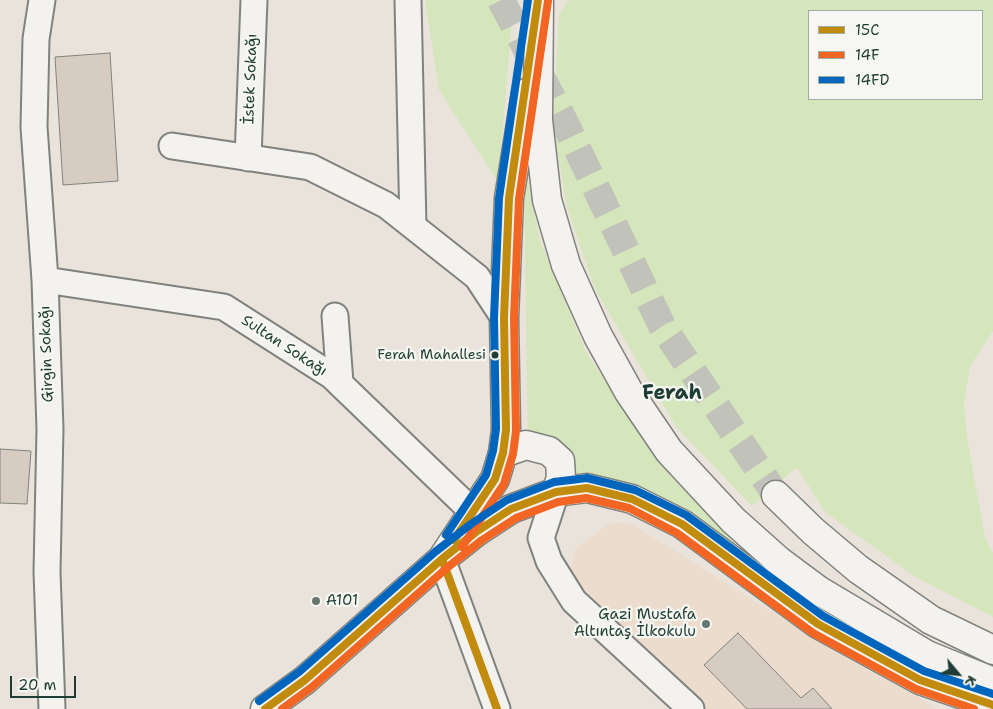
<!DOCTYPE html>
<meta charset="utf-8">
<style>
body{margin:0}
#map{position:relative;width:993px;height:709px;overflow:hidden;background:#eae3db;font-family:"Shantell Sans",sans-serif}
canvas{display:block}
.legend{position:absolute;left:808px;top:10px;width:175px;height:90px;box-sizing:border-box;background:#f6f6f2;border:1px solid #a0aca6;margin:0;padding:6px 9px;list-style:none;font-size:15px;color:#1f3d34}
.legend li{display:flex;align-items:center;gap:10px;height:25px}
.legend b{width:25px;border:1px solid #a0aca6}
.north{position:absolute;left:933px;top:649px;width:50px;height:50px;-webkit-text-stroke:4px #f6f6f2;paint-order:stroke;rotate:118deg;font-size:14px;font-weight:700;line-height:20px;text-align:center;color:#1f3d34}
.north::after{content:'';display:block;margin:auto;width:18px;height:22px;background:#1f3d34;clip-path:polygon(50% 0,100% 100%,50% 72%,0 100%)}
.scale{position:absolute;left:10px;top:676px;width:66px;height:22px;box-sizing:border-box;border:2px solid #1f3d34;border-top:0;padding-left:6px;font-size:15px;line-height:18px;white-space:nowrap;color:#1f3d34;-webkit-text-stroke:4px #f6f6f2;paint-order:stroke}
</style>
<div id="map">
<canvas width="993" height="709"></canvas>
<ul class="legend">
<li><b style="height:6px;background:#c18c0d"></b>15C</li>
<li><b style="height:6px;background:#f26522"></b>14F</li>
<li><b style="height:6px;background:#0065bd"></b>14FD</li>
</ul>
<div class="north">K</div>
<div class="scale">20 m</div>
</div>
<script>
const ctx = document.querySelector('canvas').getContext('2d');
ctx.lineJoin = 'round';
function fill(path, color) {
  ctx.fillStyle = color;
  ctx.fill(path, 'evenodd');
}
function shape(rows) {
  const path = new Path2D();
  for (const r of rows) {
    path.moveTo(r[0], r[1]);
    for (let i = 2; i < r.length; i += 2) path.lineTo(r[i], r[i + 1]);
  }
  return path;
}
function trace(path, color, width, dash) {
  ctx.strokeStyle = color;
  ctx.lineWidth = width;
  ctx.lineCap = dash ? 'butt' : 'round';
  ctx.setLineDash(dash || []);
  ctx.stroke(path);
}
function write(font, color, halo, rows, align = 'center') {
  ctx.font = font + ' "Shantell Sans",sans-serif';
  ctx.lineWidth = 4.5;
  ctx.setLineDash([]);
  ctx.textBaseline = 'middle';
  ctx.strokeStyle = halo;
  ctx.fillStyle = color;
  for (const [text, x, y, turn = 0] of rows) {
    ctx.save();
    ctx.translate(x, y);
    ctx.rotate((+turn || 0) * Math.PI / 180);
    ctx.textAlign = isNaN(turn) ? turn : align;
    if (halo) ctx.strokeText(text, 0, 0);
    ctx.fillText(text, 0, 0);
    ctx.restore();
  }
}
const built = shape([
 [612,522,632,524,844,657,939,709,707,709,571,576,572,561,577,547]
]);
const green = shape([
 [425,0,496,0,513,9,498,182,439,90],
 [569,0,993,0,993,331,970,366,964,403,968,444,985,537,993,553,993,617,914,576,825,512,797,467,752,506,676,427,594,287,567,207,553,125,559,14],
 [809,11,982,11,982,99,809,99],
 [524,161,540,241,587,354,668,473,758,567,573,486,559,463,528,454]
]);
const building = shape([
 [110,53,118,181,63,185,55,57,110,53],
 [0,449,31,451,27,504,0,503,0,449],
 [738,633,801,698,813,688,832,709,747,709,704,665,738,633]
]);
const primaryTunnel = shape([
 [501,0,562,117,662,326,776,495]
]);
const minor = shape([
 [42,0,36,39,34,127,45,280,50,429,47,572,52,709],
 [408,0,413,226],
 [172,146,310,167,386,205,477,277,504,318],
 [248,158,254,0],
 [45,280,224,307,332,376,473,512],
 [335,316,340,383],
 [556,492,541,538,549,561,574,601,691,709],
 [442,559,497,709]
]);
const tertiary = shape([
 [265,709,305,680,442,559,476,532,511,509,556,492,561,478,560,461,549,451,526,445,503,453,495,479,442,559]
]);
const primary = shape([
 [539,0,538,120,547,200,566,265,598,336,629,392,669,451,733,520,779,561,818,590,927,655,993,682],
 [503,453,506,430,504,318,509,198,526,93],
 [556,492,587,488,632,499,682,524,818,624,920,680,993,705],
 [776,495,813,531,858,569,931,620,993,650]
]);
const bus1 = shape([
 [454,540,495,479,503,453,506,430,504,318,509,198,538,0],
 [442,559,497,709],
 [265,709,305,680,442,559,476,532,511,509,556,492,587,488,632,499,682,524,818,624,920,680,993,705]
]);
const bus2 = shape([
 [462,547,504,484,513,454,516,431,514,318,519,199,548,1],
 [282,709,312,687,448,567,482,540,516,518,558,502,586,498,629,508,677,533,813,633,916,689,974,709]
]);
const bus3 = shape([
 [446,535,486,475,493,451,496,429,494,318,499,198,528,0],
 [259,701,299,672,435,552,471,524,507,500,554,482,587,478,635,490,686,515,823,616,924,671,993,694]
]);
const markers = [
 [495,355,4.5,"#1f3d34"],
 [316,601,5,"#66776e"],
 [706,624,5,"#66776e"]
];
const busNames = [
 ["Ferah Mahallesi",486,355]
];
const streetNames = [
 ["İstek Sokağı",251,79,-88],
 ["Sultan Sokağı",284,346,33],
 ["Girgin Sokağı",47,354,-92]
];
const poiNames = [
 ["A101",326,601],
 ["Gazi Mustafa",696,615,"right"],
 ["Altıntaş İlkokulu",696,632,"right"]
];
const districtNames = [
 ["Ferah",672,394]
];
fill(built, '#ebdccd');
fill(green, '#d5e6bc');
fill(building, '#d7ccc1');
trace(building, '#80827d', 1);
trace(primaryTunnel, '#c1c2ba', 28, [28, 14]);
trace(minor, '#80827d', 29);
trace(tertiary, '#80827d', 31);
trace(primary, '#80827d', 31);
trace(minor, '#f3f2ef', 25);
trace(tertiary, '#f3f2ef', 28);
trace(primary, '#f3f2ef', 28);
trace(bus1, '#c18c0d', 8);
trace(bus2, '#f26522', 8);
trace(bus3, '#0065bd', 8);
for (const [x, y, r, color] of markers) {
  const dot = new Path2D();
  dot.arc(x, y, r, 0, 2 * Math.PI);
  ctx.fillStyle = color;
  ctx.fill(dot);
  trace(dot, '#f6f6f2', 2);
}
write('14px', '#1f3d34', '#f6f6f2', busNames, 'right');
write('15px', '#1f3d34', '#f6f6f2', streetNames);
write('15px', '#1f3d34', '#f6f6f2', poiNames, 'left');
write('bold 20px', '#1f3d34', '#f6f6f2', districtNames);
</script>
